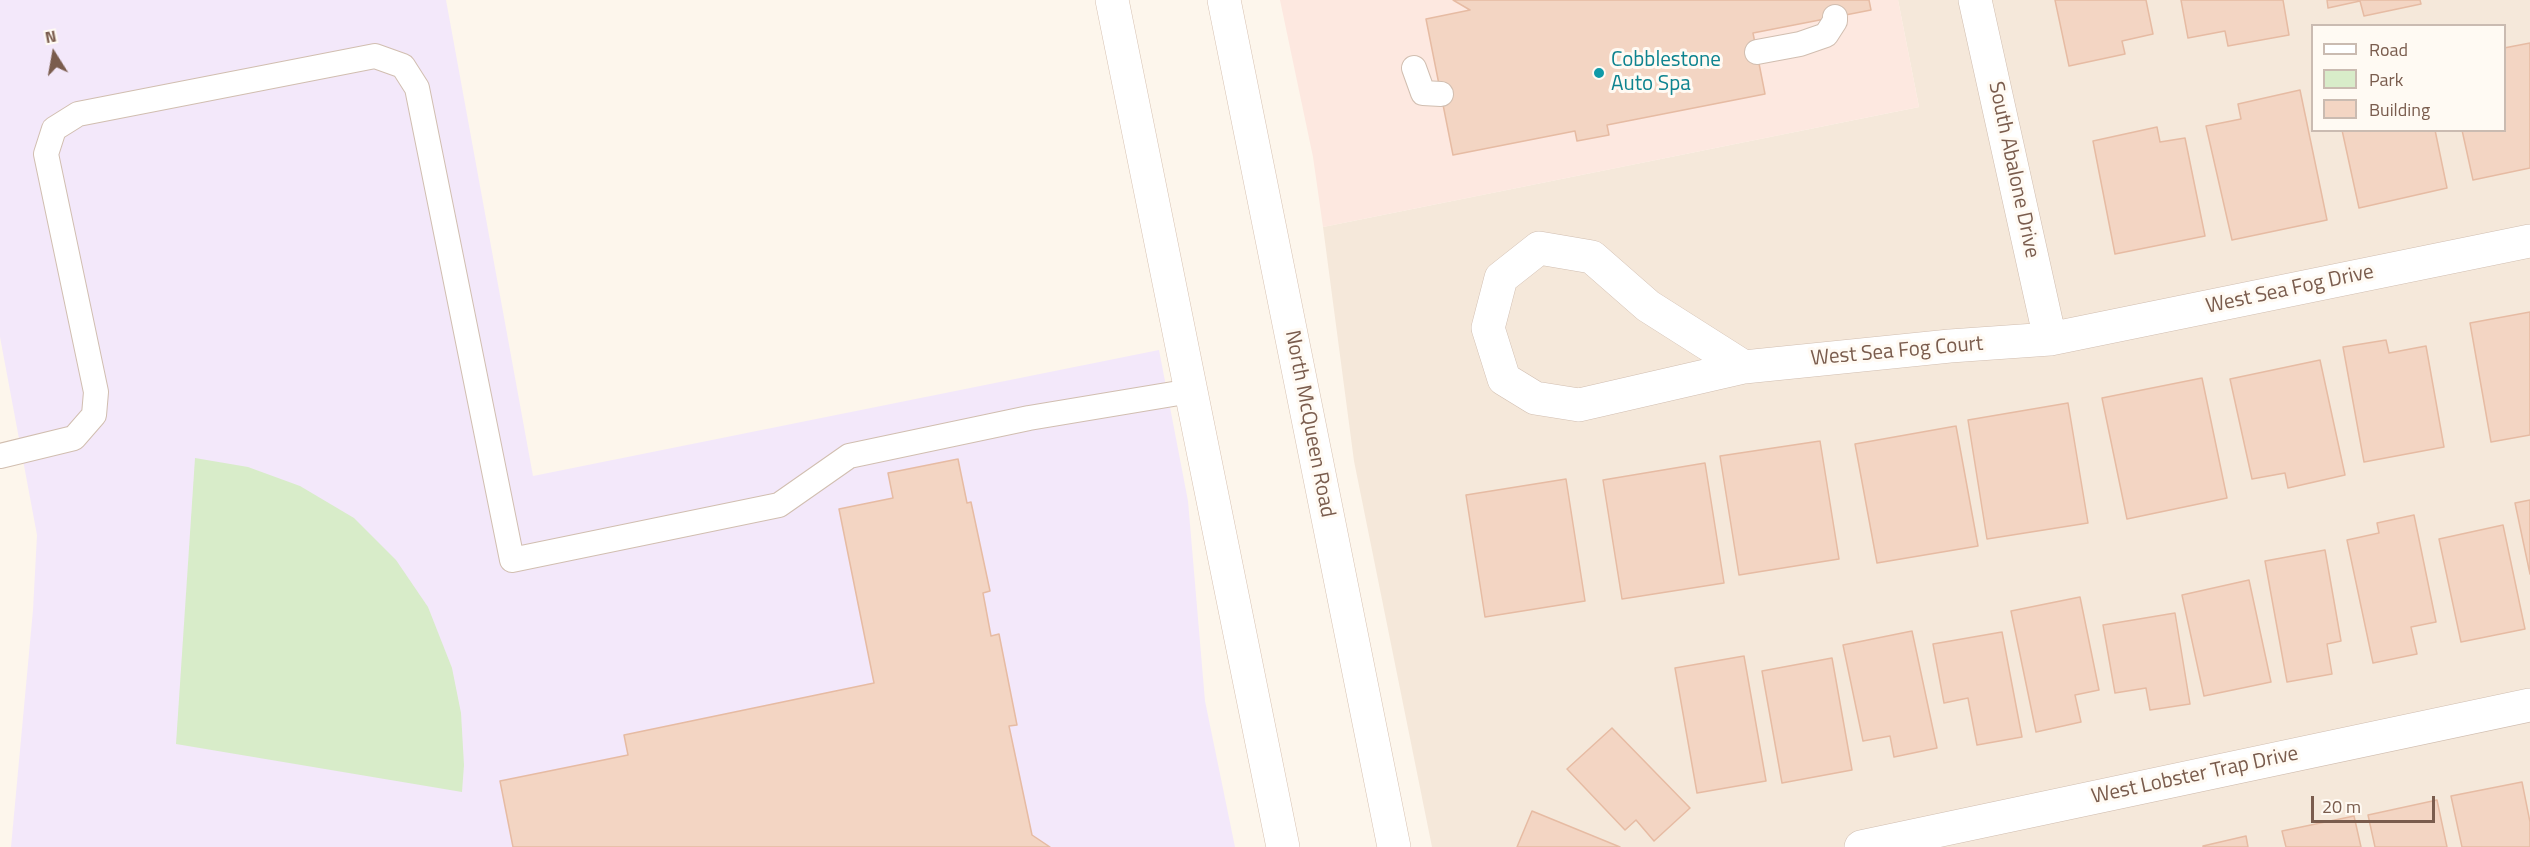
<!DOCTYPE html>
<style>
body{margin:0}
#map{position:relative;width:2530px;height:847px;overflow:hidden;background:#fdf6ec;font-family:"Titillium Web",sans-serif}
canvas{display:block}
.legend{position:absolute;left:2311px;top:24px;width:195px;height:108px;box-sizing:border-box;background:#fffaf3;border:2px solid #cabbb1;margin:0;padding:8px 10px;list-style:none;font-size:18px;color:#7a5c4d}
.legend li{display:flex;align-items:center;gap:12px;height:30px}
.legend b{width:30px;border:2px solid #cabbb1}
.north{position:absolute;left:24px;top:24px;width:60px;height:60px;-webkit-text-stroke:4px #fffaf3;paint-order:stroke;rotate:349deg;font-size:16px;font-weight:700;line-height:24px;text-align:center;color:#7a5c4d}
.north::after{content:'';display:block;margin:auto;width:21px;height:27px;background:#7a5c4d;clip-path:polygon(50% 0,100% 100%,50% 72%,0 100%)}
.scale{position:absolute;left:2311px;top:796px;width:124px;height:27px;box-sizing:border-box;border:3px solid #7a5c4d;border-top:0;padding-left:8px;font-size:18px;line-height:21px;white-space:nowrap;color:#7a5c4d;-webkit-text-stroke:4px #fffaf3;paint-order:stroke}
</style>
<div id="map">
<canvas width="2530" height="847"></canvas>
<ul class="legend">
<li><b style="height:8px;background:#fff"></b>Road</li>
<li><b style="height:16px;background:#d8ecc9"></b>Park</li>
<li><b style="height:16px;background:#f3d5c3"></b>Building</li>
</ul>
<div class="north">N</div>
<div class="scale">20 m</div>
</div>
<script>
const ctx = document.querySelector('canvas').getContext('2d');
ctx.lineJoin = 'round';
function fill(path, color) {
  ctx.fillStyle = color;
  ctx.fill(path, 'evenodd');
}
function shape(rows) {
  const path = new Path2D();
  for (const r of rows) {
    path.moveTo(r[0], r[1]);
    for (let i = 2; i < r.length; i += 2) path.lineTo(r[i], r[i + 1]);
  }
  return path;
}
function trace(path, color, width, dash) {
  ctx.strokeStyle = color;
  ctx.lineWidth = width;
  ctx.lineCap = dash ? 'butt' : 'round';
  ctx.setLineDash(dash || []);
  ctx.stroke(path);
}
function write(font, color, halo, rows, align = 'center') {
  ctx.font = font + ' "Titillium Web",sans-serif';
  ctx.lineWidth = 6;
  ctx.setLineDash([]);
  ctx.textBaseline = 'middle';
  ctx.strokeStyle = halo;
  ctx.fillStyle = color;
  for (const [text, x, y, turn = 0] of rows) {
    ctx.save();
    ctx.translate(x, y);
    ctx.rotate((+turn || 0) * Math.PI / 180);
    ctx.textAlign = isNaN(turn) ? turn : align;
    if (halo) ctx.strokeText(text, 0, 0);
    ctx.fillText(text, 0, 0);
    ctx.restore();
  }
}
const residential = shape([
 [1898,0,2530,0,2530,847,1432,847,1354,461,1323,227,1919,107],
 [2312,26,2504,26,2504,130,2312,130]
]);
const commercial = shape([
 [1280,0,1898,0,1919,107,1323,227,1313,157]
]);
const education = shape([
 [0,0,446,0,533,476,1159,350,1188,501,1205,701,1235,847,11,847,33,610,37,535,0,337]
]);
const green = shape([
 [195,458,248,467,300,486,354,518,396,560,428,607,452,668,461,713,464,765,462,792,176,744]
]);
const building = shape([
 [1453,0,1869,0,1871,10,1753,33,1765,94,1607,125,1609,135,1577,141,1575,131,1453,155,1426,19,1470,10,1453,0],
 [2055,0,2146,0,2153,34,2122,41,2125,54,2069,66,2055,0],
 [2181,0,2283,0,2289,35,2228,46,2225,31,2188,38,2181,0],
 [2327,0,2420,0,2421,4,2364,16,2360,1,2328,8,2327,0],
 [2530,43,2530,168,2473,180,2462,130,2504,130,2504,48,2530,43],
 [2300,90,2327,220,2232,240,2206,126,2241,119,2238,104,2300,90],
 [2157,127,2160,142,2185,138,2205,236,2115,254,2093,141,2157,127],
 [2342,130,2435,130,2447,188,2359,208,2342,130],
 [2530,312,2530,435,2491,442,2470,323,2530,312],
 [2386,340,2389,353,2426,346,2444,447,2364,462,2343,347,2386,340],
 [2320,360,2345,475,2288,488,2285,473,2252,479,2230,379,2320,360],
 [2202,378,2227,498,2127,519,2102,398,2202,378],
 [2068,403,2088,523,1987,539,1968,420,2068,403],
 [1956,426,1978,546,1877,563,1855,444,1956,426],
 [1820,441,1839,559,1739,575,1720,456,1820,441],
 [958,459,967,503,971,502,990,591,983,593,991,636,999,634,1017,725,1009,726,1032,835,1050,847,513,847,500,781,628,755,624,735,874,683,839,509,893,498,888,473,958,459],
 [1705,463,1724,583,1622,599,1603,480,1705,463],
 [1566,479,1585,601,1485,617,1466,495,1566,479],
 [2530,500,2530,574,2515,503,2530,500],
 [2414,515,2436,622,2411,627,2417,654,2373,663,2347,540,2379,533,2377,523,2414,515],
 [2503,525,2525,629,2461,642,2439,539,2503,525],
 [2325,550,2341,641,2327,644,2332,674,2287,682,2265,561,2325,550],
 [2249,580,2271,682,2204,696,2182,595,2249,580],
 [2080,597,2099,690,2075,695,2081,722,2036,732,2011,611,2080,597],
 [2175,613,2190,704,2150,710,2146,688,2115,693,2103,625,2175,613],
 [1912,631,1937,748,1894,757,1890,736,1863,741,1843,645,1912,631],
 [2002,632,2022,737,1977,745,1968,698,1944,703,1933,644,2002,632],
 [1744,656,1766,781,1697,793,1675,668,1744,656],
 [1832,658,1852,770,1782,783,1762,671,1832,658],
 [1612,728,1690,808,1654,841,1636,820,1625,830,1567,769,1612,728],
 [2522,782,2530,822,2530,847,2462,847,2451,796,2522,782],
 [2437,800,2447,847,2375,847,2368,815,2437,800],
 [1532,811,1620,847,1517,847,1532,811],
 [2354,816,2361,847,2286,847,2282,831,2354,816],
 [2246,836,2248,847,2203,847,2203,846,2246,836]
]);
const lane = shape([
 [1757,52,1800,44,1826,35,1835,21,1835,17],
 [1414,68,1423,93,1441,94],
 [0,456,74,438,94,415,96,392,46,154,54,129,78,114,375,56,403,66,417,88,512,560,779,505,849,456,1029,418,1191,391]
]);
const street = shape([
 [1975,0,2050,339],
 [1744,367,1648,306,1592,257,1539,248,1501,278,1488,328,1504,379,1535,398,1579,405,1744,367,1950,346,2050,339,2530,241],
 [1861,847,2530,705]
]);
const secondary = shape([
 [1112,0,1283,847],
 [1224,0,1394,847]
]);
const markers = [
 [1599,73,6,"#0f9aa8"]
];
const cultureNames = [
 ["Cobblestone",1611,61],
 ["Auto Spa",1611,85]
];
const streetNames = [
 ["South Abalone Drive",2013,170,78],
 ["West Sea Fog Drive",2290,290,-12],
 ["West Sea Fog Court",1897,352,-5],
 ["North McQueen Road",1309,424,79],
 ["West Lobster Trap Drive",2195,776,-12]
];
fill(residential, '#f5e8da');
fill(commercial, '#fde8e0');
fill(education, '#f3e8fa');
fill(green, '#d8ecc9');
fill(building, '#f3d5c3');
trace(building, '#e6bba3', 1.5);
trace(lane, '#d1beb0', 26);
trace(street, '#d1beb0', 34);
trace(secondary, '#d6c0b0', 34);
trace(lane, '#fff', 24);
trace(street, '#fff', 33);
trace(secondary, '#fff', 33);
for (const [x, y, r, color] of markers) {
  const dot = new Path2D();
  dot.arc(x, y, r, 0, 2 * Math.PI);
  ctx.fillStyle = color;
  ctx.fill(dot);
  trace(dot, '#fffaf3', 2);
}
write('21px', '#0d838f', '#fffaf3', cultureNames, 'left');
write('21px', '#7a5c4d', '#fffaf3', streetNames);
</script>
